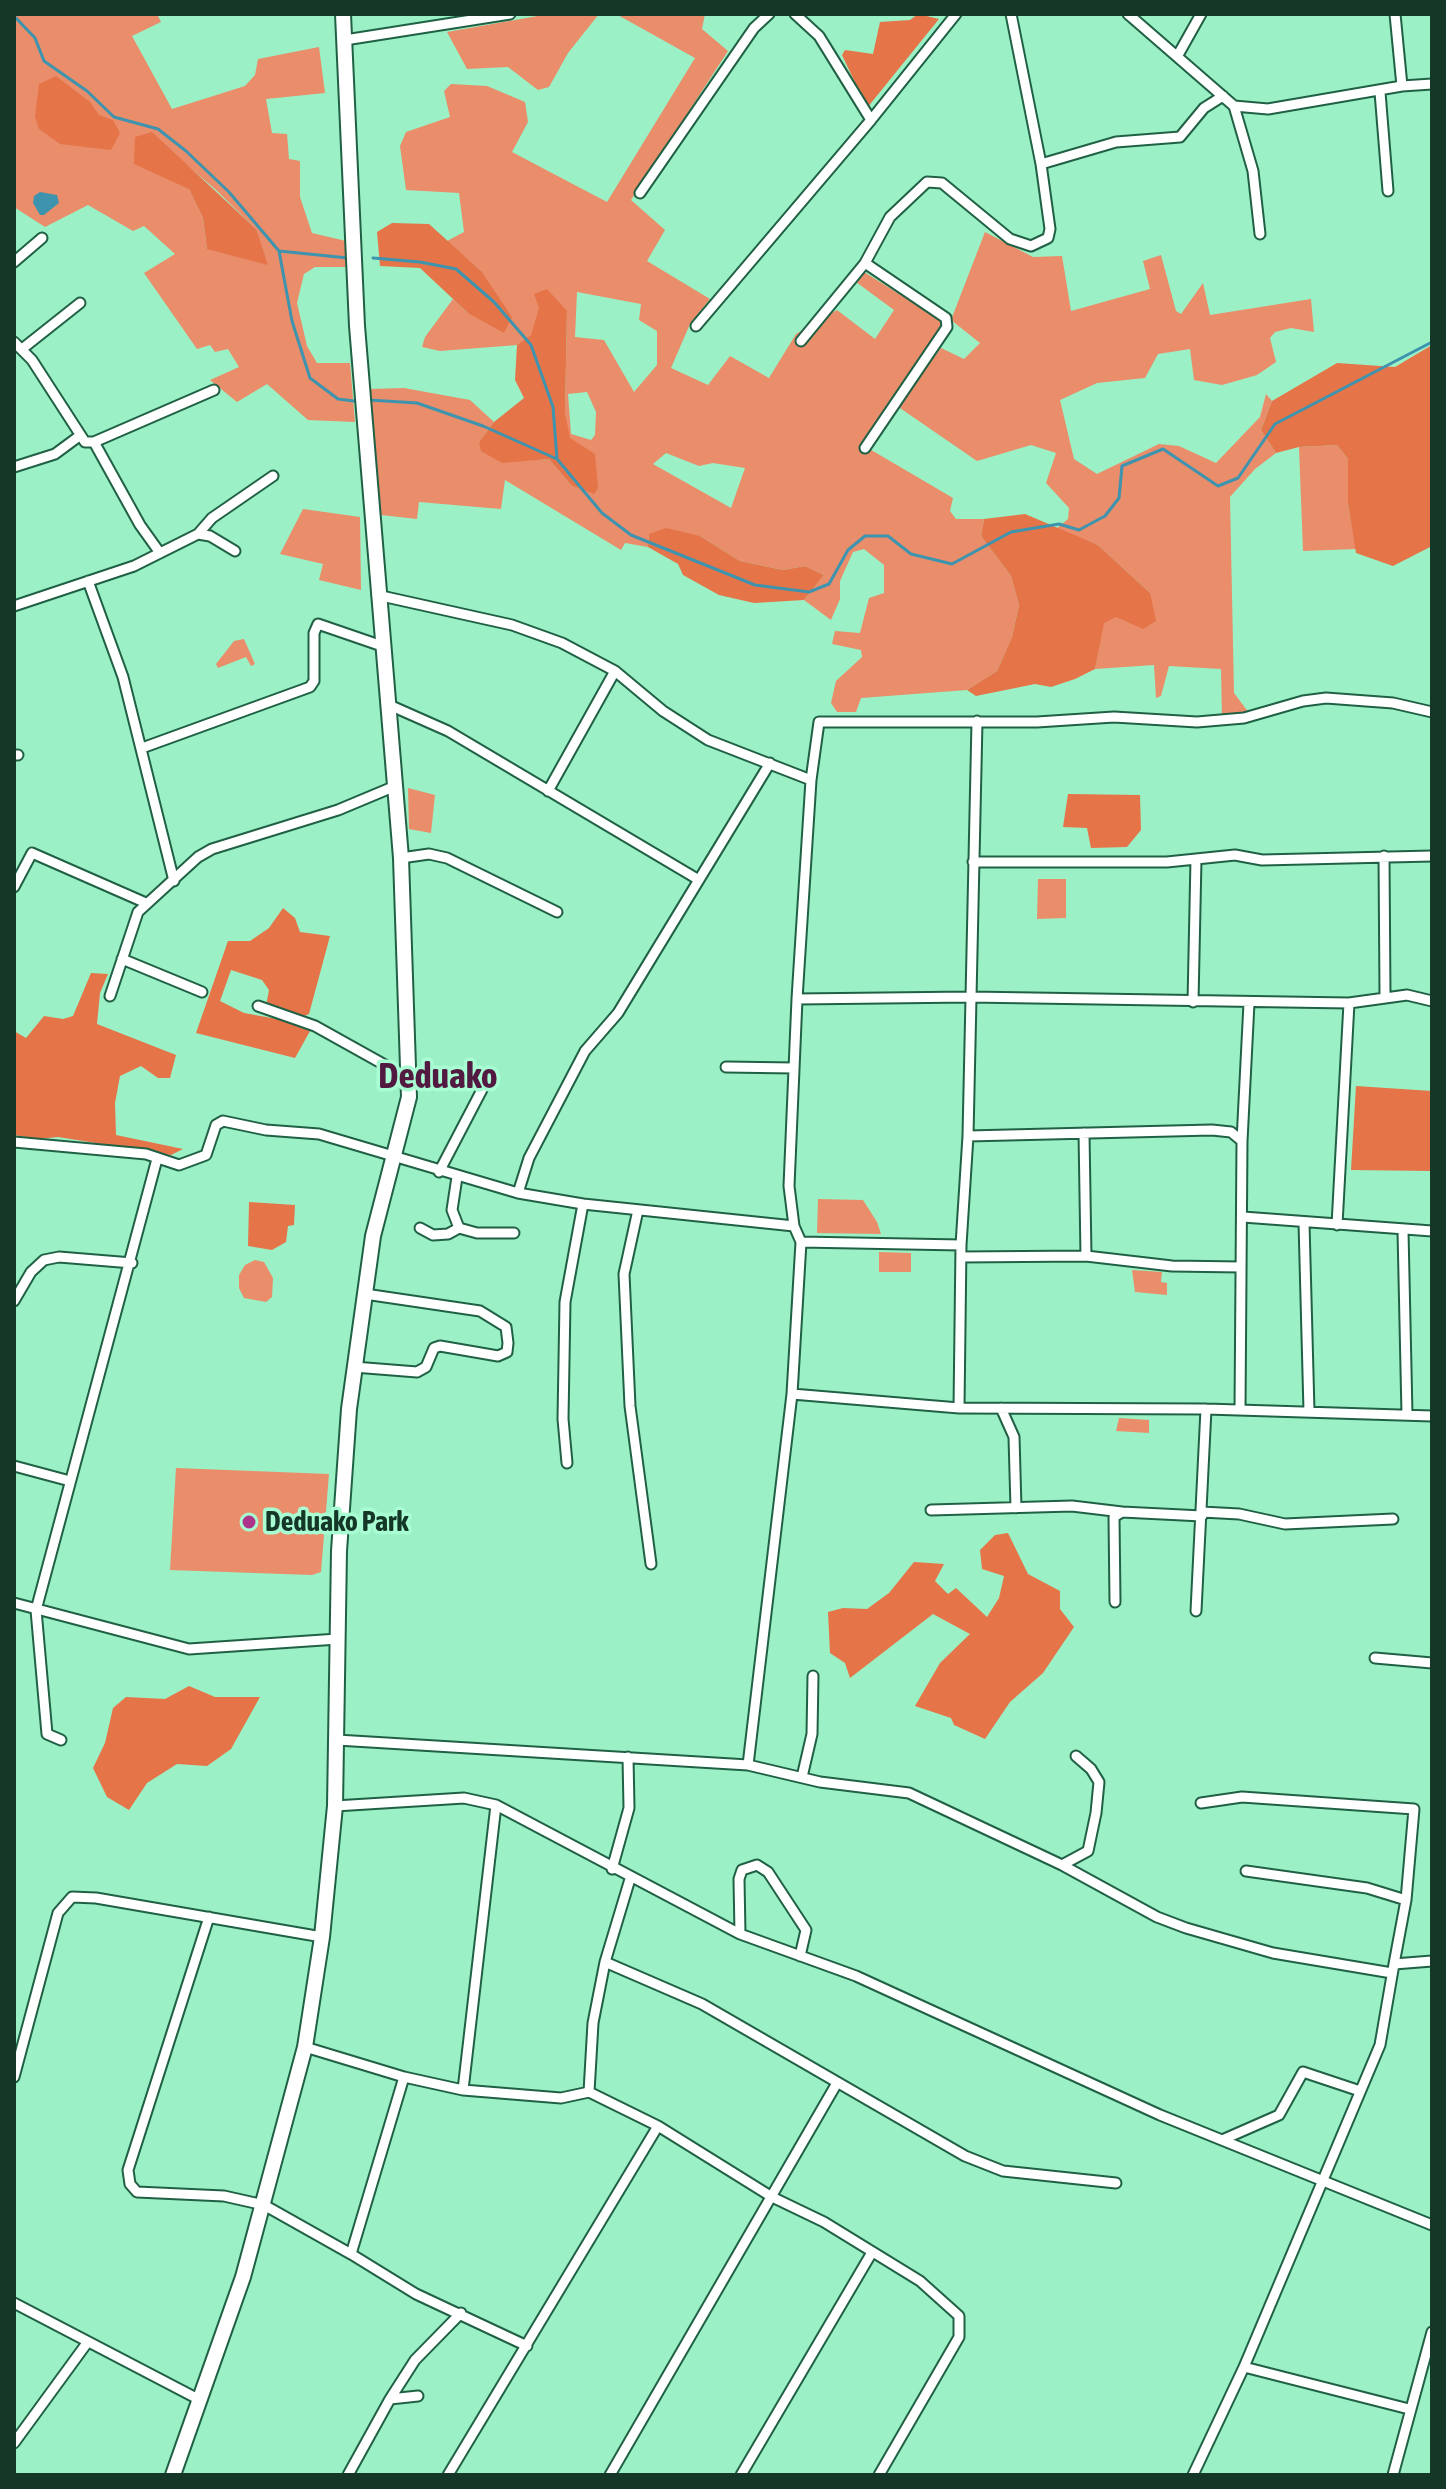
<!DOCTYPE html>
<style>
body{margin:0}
#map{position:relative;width:1446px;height:2489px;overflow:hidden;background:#9cf0c5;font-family:"Asap Condensed",sans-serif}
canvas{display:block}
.frame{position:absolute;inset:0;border:16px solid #143727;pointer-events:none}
</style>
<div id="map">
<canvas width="1446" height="2489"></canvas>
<div class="frame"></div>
</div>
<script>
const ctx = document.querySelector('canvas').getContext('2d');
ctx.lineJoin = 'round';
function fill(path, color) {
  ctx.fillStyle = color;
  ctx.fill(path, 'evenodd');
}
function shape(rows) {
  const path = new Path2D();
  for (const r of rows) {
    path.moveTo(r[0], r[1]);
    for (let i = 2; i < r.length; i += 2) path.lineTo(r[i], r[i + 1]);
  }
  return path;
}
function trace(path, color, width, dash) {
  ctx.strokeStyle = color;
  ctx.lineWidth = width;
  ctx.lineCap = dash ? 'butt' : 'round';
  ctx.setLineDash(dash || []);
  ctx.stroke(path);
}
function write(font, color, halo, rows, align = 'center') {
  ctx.font = font + ' "Asap Condensed",sans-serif';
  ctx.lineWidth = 7;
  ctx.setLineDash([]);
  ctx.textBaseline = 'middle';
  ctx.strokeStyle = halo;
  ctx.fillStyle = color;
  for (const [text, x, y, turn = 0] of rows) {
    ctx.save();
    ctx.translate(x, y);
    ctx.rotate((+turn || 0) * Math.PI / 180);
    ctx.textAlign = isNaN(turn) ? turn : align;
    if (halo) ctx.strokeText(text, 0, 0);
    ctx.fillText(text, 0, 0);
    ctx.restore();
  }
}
const green = shape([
 [14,14,157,14,161,22,132,36,172,109,245,86,255,75,258,59,319,47,325,93,266,99,272,133,287,134,289,159,300,161,300,197,312,233,346,241,346,267,315,267,304,274,297,303,307,346,317,363,350,363,355,422,308,420,267,384,237,402,210,380,239,367,228,349,215,352,210,345,197,349,144,273,175,254,144,226,133,231,88,205,45,227,14,207],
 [188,166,215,189,256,229,207,249,203,218,189,189],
 [549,14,599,14,568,53,549,87,538,90,508,67,467,69,447,32],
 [616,14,705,14,702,29,728,51,631,200,665,230,647,261,710,299,690,324,671,368,708,385,730,356,769,378,796,334,837,310,875,339,894,310,856,282,864,272,941,320,940,333,861,444,953,498,950,511,956,519,984,519,981,536,1011,576,1019,605,1012,637,997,671,967,690,861,698,856,712,837,712,831,703,836,681,862,657,861,650,832,644,835,631,860,633,869,598,884,593,884,565,864,549,853,552,840,581,840,599,831,620,804,600,824,575,805,566,783,570,740,561,700,536,649,534,648,547,625,543,621,550,505,480,501,509,419,502,417,519,381,515,369,389,404,388,470,400,494,422,479,442,500,462,549,459,571,485,565,413,567,311,540,308,531,336,517,345,440,351,422,347,425,337,453,299,468,313,481,271,447,241,464,232,459,193,406,190,400,146,406,132,450,117,444,91,451,84,487,86,525,102,528,122,512,152,607,202,695,58],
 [577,292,641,304,639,320,657,331,657,365,634,392,604,340,575,337],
 [587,392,596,412,595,435,591,440,571,434,568,394],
 [666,453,699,466,713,463,745,468,731,508,653,464],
 [985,232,1033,257,1062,256,1071,311,1150,289,1143,261,1161,255,1176,311,1181,314,1203,283,1210,315,1311,299,1314,332,1291,328,1275,332,1270,338,1276,362,1257,375,1222,385,1194,380,1190,349,1158,354,1145,378,1097,383,1060,400,1074,459,1097,474,1159,444,1179,446,1216,463,1260,417,1266,394,1272,401,1261,430,1276,453,1255,469,1230,497,1234,693,1249,713,1222,719,1221,669,1169,666,1161,696,1156,698,1154,665,1095,669,1103,623,1150,593,1098,545,1056,529,1068,519,1069,508,1046,483,1056,453,1031,445,977,461,897,406,941,348,964,359,980,343,951,320],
 [1337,445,1348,459,1348,503,1356,549,1303,551,1299,447],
 [303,509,360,517,361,590,319,580,323,564,280,554],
 [244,639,255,664,251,666,246,657,218,668,216,664,234,641],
 [408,788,435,795,431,833,409,829],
 [1038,879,1066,879,1066,918,1037,919],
 [818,1199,863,1200,877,1222,881,1234,817,1233],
 [879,1252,911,1253,911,1272,879,1272],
 [255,1260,264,1262,273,1278,272,1297,266,1302,244,1298,239,1288,239,1275,245,1265],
 [1132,1270,1162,1272,1161,1282,1167,1283,1167,1295,1135,1292],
 [1119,1418,1149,1420,1149,1433,1116,1431],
 [176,1468,329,1474,321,1572,312,1575,170,1570]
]);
const forest = shape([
 [918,14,939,19,867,108,842,55,845,50,873,54,880,22,910,20],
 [56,76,90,102,99,115,113,120,120,133,111,150,60,144,39,129,35,117,39,84],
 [152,132,256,229,268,265,207,249,203,218,189,189,134,164,135,137],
 [392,223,429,224,481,271,512,317,504,333,468,313,420,268,380,266,377,232],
 [547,289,567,311,565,413,570,438,595,454,598,488,594,494,571,485,549,459,502,463,481,451,479,442,494,422,524,398,515,380,517,345,531,335,539,308,534,294],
 [1432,345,1432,546,1393,566,1356,553,1348,503,1348,459,1337,445,1299,447,1276,453,1261,430,1272,401,1337,363,1395,367],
 [1025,514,1098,545,1150,593,1156,621,1143,629,1116,617,1104,623,1095,669,1075,679,1051,687,1035,684,976,696,967,690,997,671,1012,637,1019,605,1011,576,981,536,984,519],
 [666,528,700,536,740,561,783,570,805,566,824,575,804,600,754,603,719,595,683,575,678,564,648,547,649,534],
 [1068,794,1140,795,1141,830,1127,847,1091,848,1087,828,1063,827],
 [283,908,295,918,300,932,330,936,309,1014,299,1018,266,1006,269,990,262,980,231,970,220,1001,244,1013,305,1024,310,1031,295,1058,196,1033,228,941,250,941,269,928],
 [91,973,108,974,100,993,97,1024,176,1055,170,1078,158,1078,141,1066,120,1076,115,1103,116,1135,183,1149,171,1155,58,1137,38,1139,14,1135,14,1031,26,1038,44,1016,63,1019,73,1016],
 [1356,1086,1432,1091,1432,1171,1351,1170],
 [249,1202,295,1205,294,1225,288,1226,286,1242,272,1250,248,1246],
 [1008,1533,1028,1574,1060,1591,1060,1609,1074,1627,1043,1673,1010,1702,985,1739,954,1725,951,1718,915,1706,940,1663,970,1634,933,1614,850,1678,845,1663,830,1653,828,1612,843,1608,867,1609,889,1593,914,1562,944,1564,935,1581,948,1594,956,1588,987,1617,999,1598,1004,1576,982,1569,980,1550,995,1535],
 [189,1686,215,1697,260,1697,231,1749,207,1766,177,1764,147,1783,129,1810,107,1797,93,1768,105,1743,113,1708,126,1697,165,1699]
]);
const water = shape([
 [40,192,57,195,59,203,44,215,40,215,33,203,34,196]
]);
const stream = shape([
 [14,16,35,38,44,61,87,91,114,117,158,129,186,151,229,192,279,251,348,258],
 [279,251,292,321,310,378,338,399,354,401],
 [373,258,420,262,456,269,494,302,531,345,553,407,557,459,602,513,631,535,755,585,809,592,829,584,848,550,865,536,888,536,911,554,952,564,1011,532,1059,524,1079,530,1105,516,1119,498,1122,466,1163,449,1218,486,1238,478,1275,424,1432,342],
 [369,400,417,403,483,426,557,459]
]);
const street = shape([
 [795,14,819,36,871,120],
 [1128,14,1234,106,1253,171,1260,234],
 [1395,14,1402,86],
 [345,40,510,14],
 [1178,55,1201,14],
 [1380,92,1388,191],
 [1234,106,1268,109,1402,86,1432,84],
 [1041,164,1116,142,1180,137,1204,108,1223,96],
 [640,193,754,28,769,14],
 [14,262,42,238],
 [696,326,871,120,956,14],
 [801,341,865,263,890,217,927,182,942,183,1010,239,1031,246,1048,238,1050,229,1041,164,1011,14],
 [14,342,32,360,85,442,94,442,214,390],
 [22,349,80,303],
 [94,442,140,525,160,553],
 [865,448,947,327,946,318,865,263],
 [14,467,55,454,78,437],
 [198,534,212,518,273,476],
 [88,581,123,677,174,881],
 [377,595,512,625,562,643,615,671,663,711,708,740,811,780],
 [14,606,134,566,198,534,210,536,235,551],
 [387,704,448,731,699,880],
 [142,748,310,687,314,681,314,633,318,624,382,646],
 [14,755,18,755],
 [548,791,615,671],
 [1384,856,1385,995],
 [401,858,429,854,447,858,557,912],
 [973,862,1167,862,1235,855,1262,860,1432,856],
 [14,887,32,853,146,903],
 [122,959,202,992],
 [110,996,138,912,198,857,212,849,338,810,393,787],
 [797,999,970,997,1349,1003,1407,995,1432,1001],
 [1193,1002,1196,859],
 [258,1006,315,1026,410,1079],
 [726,1067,794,1068],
 [1084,1133,1086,1256],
 [968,1136,1212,1130,1231,1132,1242,1141],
 [14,1142,146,1154,179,1165,206,1155,216,1125,223,1121,266,1130,319,1134,518,1193,583,1204,794,1226],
 [439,1172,486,1082],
 [457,1177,452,1210,459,1228,477,1233,514,1233],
 [518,1193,529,1158,585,1051,618,1013,770,763],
 [638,1210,624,1274,630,1406,651,1564],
 [1243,1217,1432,1231],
 [1304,1223,1309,1411],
 [1337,1225,1349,1003],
 [420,1228,433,1235,448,1234,459,1228],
 [1403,1231,1407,1415],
 [801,1242,961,1245],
 [961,1257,1086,1256,1172,1266,1241,1267],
 [14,1301,31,1272,44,1260,59,1257,132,1263],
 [354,1367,417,1372,426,1367,434,1348,440,1346,498,1356,507,1352,508,1343,506,1327,480,1311,365,1294],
 [792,1394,801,1242,794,1226,789,1186,797,999,811,780,819,722,1037,722,1114,717,1197,722,1244,718,1303,701,1326,698,1393,703,1432,712],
 [959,1408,961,1245,968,1136,977,721],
 [1001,1408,1014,1437,1016,1508],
 [1240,1410,1242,1141,1249,1003],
 [567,1463,563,1419,565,1302,583,1204],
 [14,1466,70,1481],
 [931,1510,1072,1506,1122,1512],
 [1202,1512,1239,1514,1285,1524,1393,1519],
 [1115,1602,1114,1517,1122,1512,1202,1516],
 [14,1603,189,1649,338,1639],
 [1196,1611,1206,1409],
 [1375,1658,1432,1663],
 [61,1740,47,1734,36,1610,157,1159],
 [337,1740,748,1765,792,1394,959,1408,1206,1409,1432,1416],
 [748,1765,820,1782,909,1793,1062,1865,1088,1851,1096,1813,1099,1782,1091,1769,1076,1756],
 [802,1777,812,1734,813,1676],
 [1201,1803,1242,1797,1414,1809,1406,1900,1394,1964],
 [335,1806,464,1798,496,1805,740,1934,856,1976,1160,2115,1432,2225],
 [1062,1865,1157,1917,1186,1928,1273,1953,1392,1973],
 [612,1869,629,1808,628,1757],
 [1246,1871,1367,1888,1406,1900],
 [209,1917,128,2170,130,2184,137,2192,224,2196,264,2205,351,2254,404,2077,463,2090,561,2098,589,2092,658,2126,772,2197,824,2222,920,2281,959,2316,959,2337,879,2475],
 [740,1934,739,1879,742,1870,757,1865,768,1872,806,1930,800,1956],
 [605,1962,702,2004,965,2156,1003,2171,1116,2183],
 [305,2047,404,2077],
 [14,2077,58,1913,72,1897,96,1898,322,1937],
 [463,2090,496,1805],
 [589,2092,593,2023,605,1962,630,1879],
 [1222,2140,1279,2115,1303,2072,1360,2091],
 [351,2254,416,2294,527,2346],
 [14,2303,200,2400],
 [1244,2367,1409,2409],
 [390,2399,415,2360,461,2313],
 [14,2443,87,2343],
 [348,2475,390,2399,418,2396],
 [448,2475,658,2126],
 [610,2475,837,2083],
 [741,2475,871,2254],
 [1193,2475,1244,2367,1380,2045,1394,1964,1432,1961],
 [1393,2475,1432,2332]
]);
const secondary = shape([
 [173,2475,243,2277,305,2047,322,1937,335,1806,339,1551,349,1409,373,1236,409,1097,401,858,357,326,343,14]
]);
const markers = [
 [249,1522,8,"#ac348a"]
];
const poiNames = [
 ["Deduako Park",265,1522]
];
const districtNames = [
 ["Deduako",438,1077]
];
fill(green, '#e98d6a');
fill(forest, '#e57448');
fill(water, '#3e94af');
trace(stream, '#3e94af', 3);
trace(street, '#206145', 13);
trace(secondary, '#206145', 18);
trace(street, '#fff', 9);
trace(secondary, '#fff', 14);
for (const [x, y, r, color] of markers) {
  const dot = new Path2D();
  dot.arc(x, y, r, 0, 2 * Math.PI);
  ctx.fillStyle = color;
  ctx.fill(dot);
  trace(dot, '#a9fdd2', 3);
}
write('bold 28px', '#143727', '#a9fdd2', poiNames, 'left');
write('bold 36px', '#521941', '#a9fdd2', districtNames);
</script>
